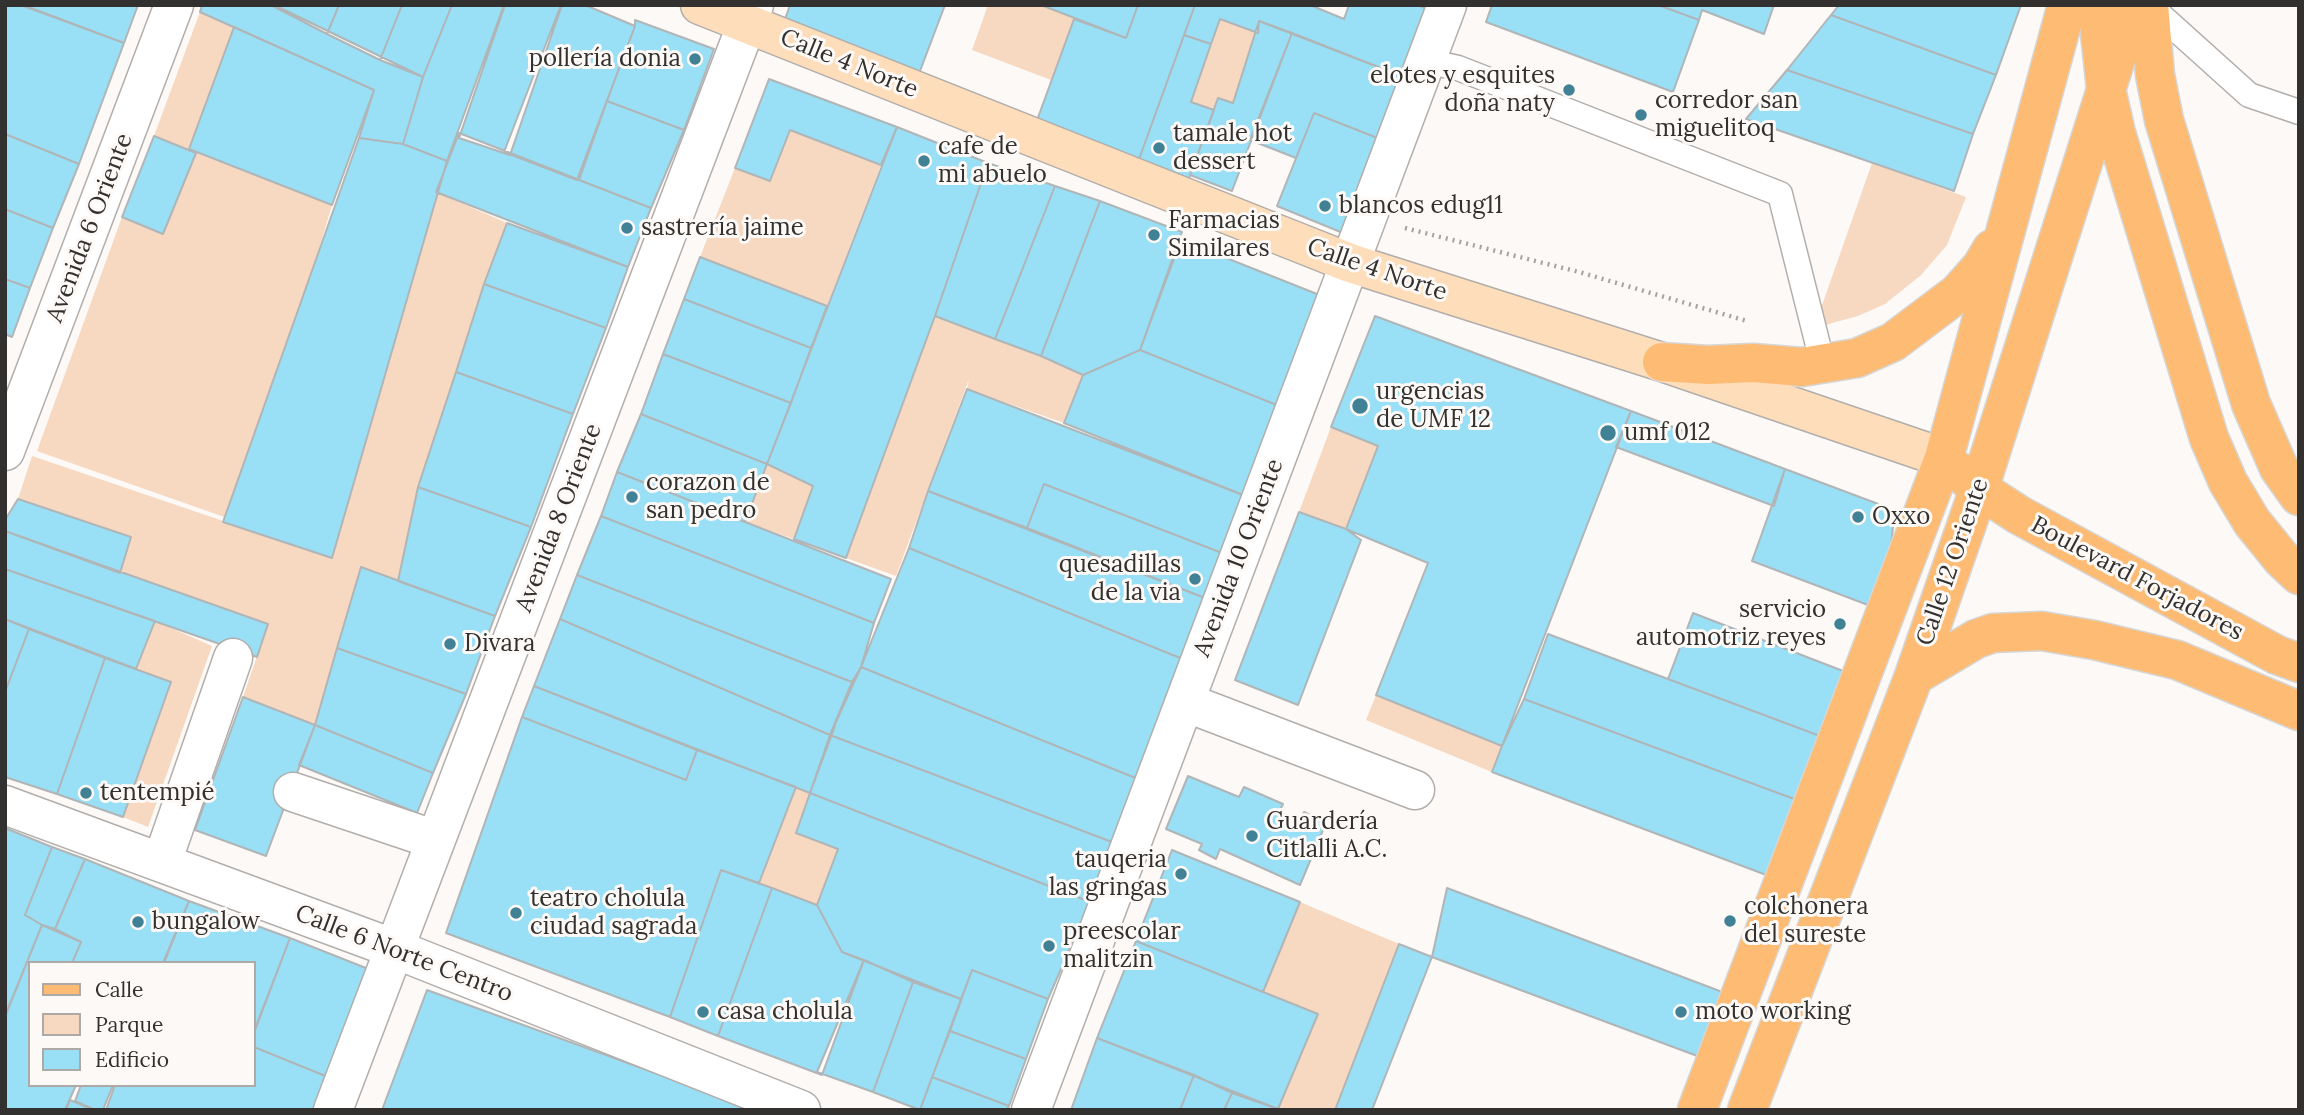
<!DOCTYPE html>
<meta charset="utf-8">
<style>
body{margin:0}
#map{position:relative;width:2304px;height:1115px;overflow:hidden;background:#fdf9f6;font-family:Lora,serif}
canvas{display:block}
.frame{position:absolute;inset:0;border:7px solid #32312f;pointer-events:none}
.legend{position:absolute;left:28px;top:961px;width:228px;height:126px;box-sizing:border-box;background:#fdf9f6;border:2px solid #aca9a6;margin:0;padding:9px 12px;list-style:none;font-size:21px;color:#32312f}
.legend li{display:flex;align-items:center;gap:14px;height:35px}
.legend b{width:35px;border:2px solid #aca9a6}
</style>
<div id="map">
<canvas width="2304" height="1115"></canvas>
<div class="frame"></div>
<ul class="legend">
<li><b style="height:9px;background:#febb74"></b>Calle</li>
<li><b style="height:19px;background:#f7d8c1"></b>Parque</li>
<li><b style="height:19px;background:#99dff5"></b>Edificio</li>
</ul>
</div>
<script>
const ctx = document.querySelector('canvas').getContext('2d');
ctx.lineJoin = 'round';
function fill(path, color) {
  ctx.fillStyle = color;
  ctx.fill(path, 'evenodd');
}
function shape(rows) {
  const path = new Path2D();
  for (const r of rows) {
    path.moveTo(r[0], r[1]);
    for (let i = 2; i < r.length; i += 2) path.lineTo(r[i], r[i + 1]);
  }
  return path;
}
function trace(path, color, width, dash) {
  ctx.strokeStyle = color;
  ctx.lineWidth = width;
  ctx.lineCap = dash ? 'butt' : 'round';
  ctx.setLineDash(dash || []);
  ctx.stroke(path);
}
function write(font, color, halo, rows, align = 'center') {
  ctx.font = font + ' Lora,serif';
  ctx.lineWidth = 6;
  ctx.setLineDash([]);
  ctx.textBaseline = 'middle';
  ctx.strokeStyle = halo;
  ctx.fillStyle = color;
  for (const [text, x, y, turn = 0] of rows) {
    ctx.save();
    ctx.translate(x, y);
    ctx.rotate((+turn || 0) * Math.PI / 180);
    ctx.textAlign = isNaN(turn) ? turn : align;
    if (halo) ctx.strokeText(text, 0, 0);
    ctx.fillText(text, 0, 0);
    ctx.restore();
  }
}
const green = shape([
 [988,5,1040,5,1074,19,1051,80,972,50],
 [200,12,235,25,189,149,154,136],
 [1220,19,1258,33,1233,103,1214,110,1191,102],
 [790,130,881,165,827,306,700,257,735,168,770,181],
 [196,153,332,205,308,286,227,518,37,451,122,217,164,232],
 [1872,163,1966,197,1947,245,1921,275,1885,304,1858,316,1814,328],
 [436,192,507,223,418,487,398,581,361,568,315,725,243,697,268,624,120,573,131,537,18,499,32,456,332,558],
 [935,316,1041,356,1083,375,1064,423,967,389,969,379,896,576,846,558],
 [1331,427,1378,446,1346,529,1299,512],
 [767,464,813,486,794,539,745,522],
 [155,621,212,646,148,827,123,817,171,683,136,669],
 [1376,695,1502,746,1492,772,1366,720],
 [796,787,810,793,796,833,838,849,817,905,759,883],
 [1300,902,1399,944,1335,1110,1278,1109,1315,1014,1263,992]
]);
const building = shape([
 [5,5,23,5,124,43,79,164,5,134,5,5],
 [21,5,138,5,124,43,21,5],
 [202,5,274,5,423,77,403,144,359,138,374,90,200,12,202,5],
 [271,5,339,5,327,34,271,5],
 [339,5,402,5,380,60,327,34,339,5],
 [402,5,452,5,423,77,380,60,402,5],
 [452,5,504,5,447,161,403,144,423,77,452,5],
 [505,5,562,5,510,155,459,138,505,5],
 [561,5,585,5,635,26,577,180,504,152,561,5],
 [790,5,945,5,917,79,784,22,790,5],
 [1041,5,1138,5,1126,38,1041,5],
 [1138,5,1195,5,1138,162,1036,123,1074,19,1126,38,1138,5],
 [1195,5,1310,5,1344,19,1349,5,1417,5,1428,9,1404,77,1259,21,1258,33,1220,19,1211,44,1184,35,1195,5],
 [1492,5,1658,5,1699,20,1673,92,1486,22,1492,5],
 [1658,5,1774,5,1764,34,1702,10,1699,20,1658,5],
 [1839,5,2021,5,1996,75,1831,15,1839,5],
 [1831,15,1996,75,1973,134,1787,70,1831,15],
 [635,20,714,49,684,130,607,101,635,26,635,20],
 [1259,21,1292,33,1232,191,1190,175,1218,98,1233,103,1259,21],
 [234,27,374,90,332,205,189,149,234,27],
 [1292,33,1404,77,1380,139,1314,113,1296,158,1250,140,1292,33],
 [1184,35,1211,44,1191,102,1214,110,1188,181,1138,162,1184,35],
 [1787,70,1973,134,1954,191,1746,119,1787,70],
 [769,79,897,127,881,165,790,130,770,181,735,168,769,79],
 [607,101,684,130,651,208,579,180,607,101],
 [1314,113,1380,139,1343,233,1277,206,1314,113],
 [897,127,988,163,935,316,846,558,794,539,813,486,767,464,897,127],
 [459,133,651,208,628,267,436,192,459,133],
 [5,134,79,164,53,228,5,209,5,134],
 [154,136,196,153,163,234,122,217,154,136],
 [359,138,403,144,447,161,332,558,223,522,359,138],
 [988,163,1055,186,995,339,935,316,988,163],
 [1055,186,1100,201,1041,356,995,339,1055,186],
 [1100,201,1182,232,1140,350,1083,375,1041,356,1100,201],
 [5,209,53,228,30,288,5,279,5,209],
 [507,223,628,267,606,328,484,284,507,223],
 [1181,240,1322,296,1279,406,1140,350,1181,240],
 [700,257,827,306,811,348,684,299,700,257],
 [5,279,30,288,12,337,5,334,5,279],
 [484,284,606,328,573,414,456,372,484,284],
 [684,299,811,348,791,403,663,354,684,299],
 [1375,316,1631,411,1502,746,1376,695,1428,563,1346,529,1378,446,1331,427,1375,316],
 [1140,350,1279,406,1243,495,1064,423,1083,375,1140,350],
 [663,354,791,403,767,464,641,414,663,354],
 [456,372,573,414,531,527,418,487,456,372],
 [967,389,1243,495,1222,553,1044,484,1027,528,928,491,967,389],
 [1631,411,1785,469,1774,506,1616,447,1631,411],
 [641,414,767,464,745,522,617,472,641,414],
 [1785,469,1881,505,1894,518,1891,545,1868,605,1752,561,1785,469],
 [617,472,891,579,874,623,601,516,617,472],
 [1044,484,1222,553,1205,598,1027,528,1044,484],
 [418,487,531,527,495,616,398,581,418,487],
 [928,491,1205,598,1185,660,909,548,928,491],
 [18,499,131,537,120,573,5,531,5,520,18,499],
 [1299,512,1346,529,1361,540,1298,705,1235,680,1299,512],
 [601,516,874,623,861,667,852,682,577,575,601,516],
 [5,531,268,624,257,657,5,569,5,531],
 [909,548,1185,660,1138,779,861,667,909,548],
 [361,567,495,616,466,694,337,648,361,567],
 [5,569,155,621,136,669,5,619,5,569],
 [577,575,852,682,830,735,560,619,577,575],
 [1693,613,1843,671,1820,736,1668,679,1693,613],
 [5,619,29,629,5,692,5,619],
 [560,619,830,735,835,726,810,793,534,686,560,619],
 [29,629,105,658,57,794,5,777,5,692,29,629],
 [1548,634,1820,736,1797,800,1524,699,1548,634],
 [337,648,466,694,433,773,315,725,337,648],
 [105,658,171,682,123,817,57,794,105,658],
 [861,667,1138,779,1112,842,830,735,861,667],
 [534,686,697,750,686,780,522,717,534,686],
 [243,697,315,725,266,856,195,830,243,697],
 [1524,699,1797,800,1769,876,1492,772,1502,746,1524,699],
 [522,717,686,780,697,750,796,787,759,883,721,870,670,1017,446,933,522,717],
 [315,725,433,773,417,813,299,765,315,725],
 [830,735,1112,842,1090,902,810,793,830,735],
 [1188,776,1239,797,1244,787,1283,804,1279,812,1300,822,1304,812,1326,823,1300,885,1220,849,1216,859,1199,850,1202,844,1166,829,1188,776],
 [810,793,1090,902,1048,999,972,970,961,999,842,952,817,905,838,849,796,833,810,793],
 [5,828,52,847,25,915,42,925,5,1017,5,828],
 [52,847,85,859,55,929,42,925,25,915,52,847],
 [1172,850,1300,902,1263,992,1136,941,1172,850],
 [85,859,189,901,164,963,72,963,81,942,55,929,85,859],
 [721,870,772,888,718,1036,670,1017,721,870],
 [772,888,817,905,842,952,864,960,822,1075,718,1036,772,888],
 [1447,888,1725,993,1700,1057,1432,957,1447,888],
 [189,901,290,938,254,1031,254,963,163,963,189,901],
 [42,925,81,942,72,963,30,963,30,1085,76,1085,65,1110,8,1110,5,1108,5,1016,42,925],
 [290,938,371,970,328,1077,254,1047,254,1033,290,938],
 [1136,941,1318,1014,1278,1109,1097,1038,1136,941],
 [1399,944,1432,957,1372,1110,1335,1110,1399,944],
 [864,960,913,982,873,1092,817,1072,864,960],
 [972,970,1048,999,1026,1059,950,1031,972,970],
 [913,982,961,999,920,1110,873,1092,913,982],
 [427,990,757,1110,382,1110,427,990],
 [950,1031,1026,1059,1009,1106,932,1077,950,1031],
 [1097,1038,1194,1075,1180,1110,1071,1110,1097,1038],
 [254,1047,328,1077,314,1110,103,1110,113,1085,254,1085,254,1047],
 [1194,1075,1232,1093,1224,1110,1180,1110,1194,1075],
 [932,1077,1009,1106,1007,1110,920,1110,932,1077],
 [81,1085,115,1085,106,1110,95,1110,75,1101,81,1085],
 [1232,1093,1278,1109,1224,1110,1232,1093],
 [70,1100,94,1110,66,1110,70,1100]
]);
const path = shape([
 [1405,228,1579,272,1747,321]
]);
const lane = shape([
 [2149,5,2249,95,2299,112],
 [1426,61,1458,68,1780,194,1823,365]
]);
const street = shape([
 [5,451,174,5],
 [1185,702,1415,790],
 [293,792,436,840],
 [5,805,395,949,801,1110],
 [162,862,233,658],
 [333,1110,754,5],
 [1031,1110,1447,5]
]);
const secondary = shape([
 [700,5,1350,263,1662,362,1944,458]
]);
const primary = shape([
 [2097,5,2106,89,2116,133,2209,438,2228,482,2252,522,2282,559,2299,575],
 [2149,5,2155,75,2164,120,2251,404,2279,468,2299,496],
 [1662,362,1708,365,1753,363,1802,367,1857,358,1893,342,1958,293,1982,266,1992,249],
 [1960,472,1979,489,2019,515,2277,655,2299,663],
 [1914,676,1976,639,1993,633,2042,631,2094,640,2177,660,2299,711],
 [1697,1110,1944,458,2067,5],
 [1747,1110,1914,676,1979,489,2119,49,2130,5]
]);
const markers = [
 [695,59,7,"#418195"],
 [1569,90,7,"#418195"],
 [1641,115,7,"#418195"],
 [1159,148,7,"#418195"],
 [924,161,7,"#418195"],
 [1325,206,7,"#418195"],
 [627,228,7,"#418195"],
 [1154,235,7,"#418195"],
 [1360,406,9,"#418195"],
 [1608,433,9,"#418195"],
 [632,497,7,"#418195"],
 [1858,517,7,"#418195"],
 [1195,579,7,"#418195"],
 [1840,624,7,"#418195"],
 [450,644,7,"#418195"],
 [86,793,7,"#418195"],
 [1252,836,7,"#418195"],
 [1181,874,7,"#418195"],
 [516,913,7,"#418195"],
 [1730,921,7,"#418195"],
 [138,922,7,"#418195"],
 [1049,946,7,"#418195"],
 [703,1012,7,"#418195"],
 [1681,1012,7,"#418195"]
];
const poiNames = [
 ["pollería donia",681,59,"right"],
 ["elotes y esquites",1555,76,"right"],
 ["doña naty",1555,104,"right"],
 ["corredor san",1655,101],
 ["miguelitoq",1655,129],
 ["tamale hot",1173,134],
 ["dessert",1173,162],
 ["cafe de",938,147],
 ["mi abuelo",938,175],
 ["blancos edug11",1339,206],
 ["Farmacias",1168,221],
 ["Similares",1168,249],
 ["sastrería jaime",641,228],
 ["urgencias",1376,392],
 ["de UMF 12",1376,420],
 ["umf 012",1624,433],
 ["corazon de",646,483],
 ["san pedro",646,511],
 ["Oxxo",1872,517],
 ["quesadillas",1181,565,"right"],
 ["de la via",1181,593,"right"],
 ["servicio",1826,610,"right"],
 ["automotriz reyes",1826,638,"right"],
 ["Divara",464,644],
 ["tentempié",100,793],
 ["Guardería",1266,822],
 ["Citlalli A.C.",1266,850],
 ["tauqeria",1167,860,"right"],
 ["las gringas",1167,888,"right"],
 ["teatro cholula",530,899],
 ["ciudad sagrada",530,927],
 ["colchonera",1744,907],
 ["del sureste",1744,935],
 ["bungalow",152,922],
 ["preescolar",1063,932],
 ["malitzin",1063,960],
 ["casa cholula",717,1012],
 ["moto working",1695,1012]
];
const streetNames = [
 ["Calle 4 Norte",849,64,22],
 ["Avenida 6 Oriente",90,228,-69],
 ["Calle 4 Norte",1377,270,19],
 ["Avenida 8 Oriente",559,518,-69],
 ["Avenida 10 Oriente",1239,558,-69],
 ["Calle 12 Oriente",1953,562,-71],
 ["Boulevard Forjadores",2137,579,28],
 ["Calle 6 Norte Centro",404,954,21]
];
fill(green, '#f7d8c1');
fill(building, '#99dff5');
trace(building, '#b0b5b7', 2);
trace(lane, '#b2aeab', 27);
trace(street, '#b2aeab', 41);
trace(secondary, '#b2aeab', 41);
trace(primary, '#d6d6d5', 41);
trace(path, '#a5a2a0', 4.5, [2, 5]);
trace(lane, '#fff', 24);
trace(street, '#fff', 38);
trace(secondary, '#feddba', 38);
trace(primary, '#febb74', 38);
for (const [x, y, r, color] of markers) {
  const dot = new Path2D();
  dot.arc(x, y, r, 0, 2 * Math.PI);
  ctx.fillStyle = color;
  ctx.fill(dot);
  trace(dot, '#fdf9f6', 2.5);
}
write('24px', '#32312f', '#fdf9f6', poiNames, 'left');
write('24px', '#32312f', '#fdf9f6', streetNames);
</script>
